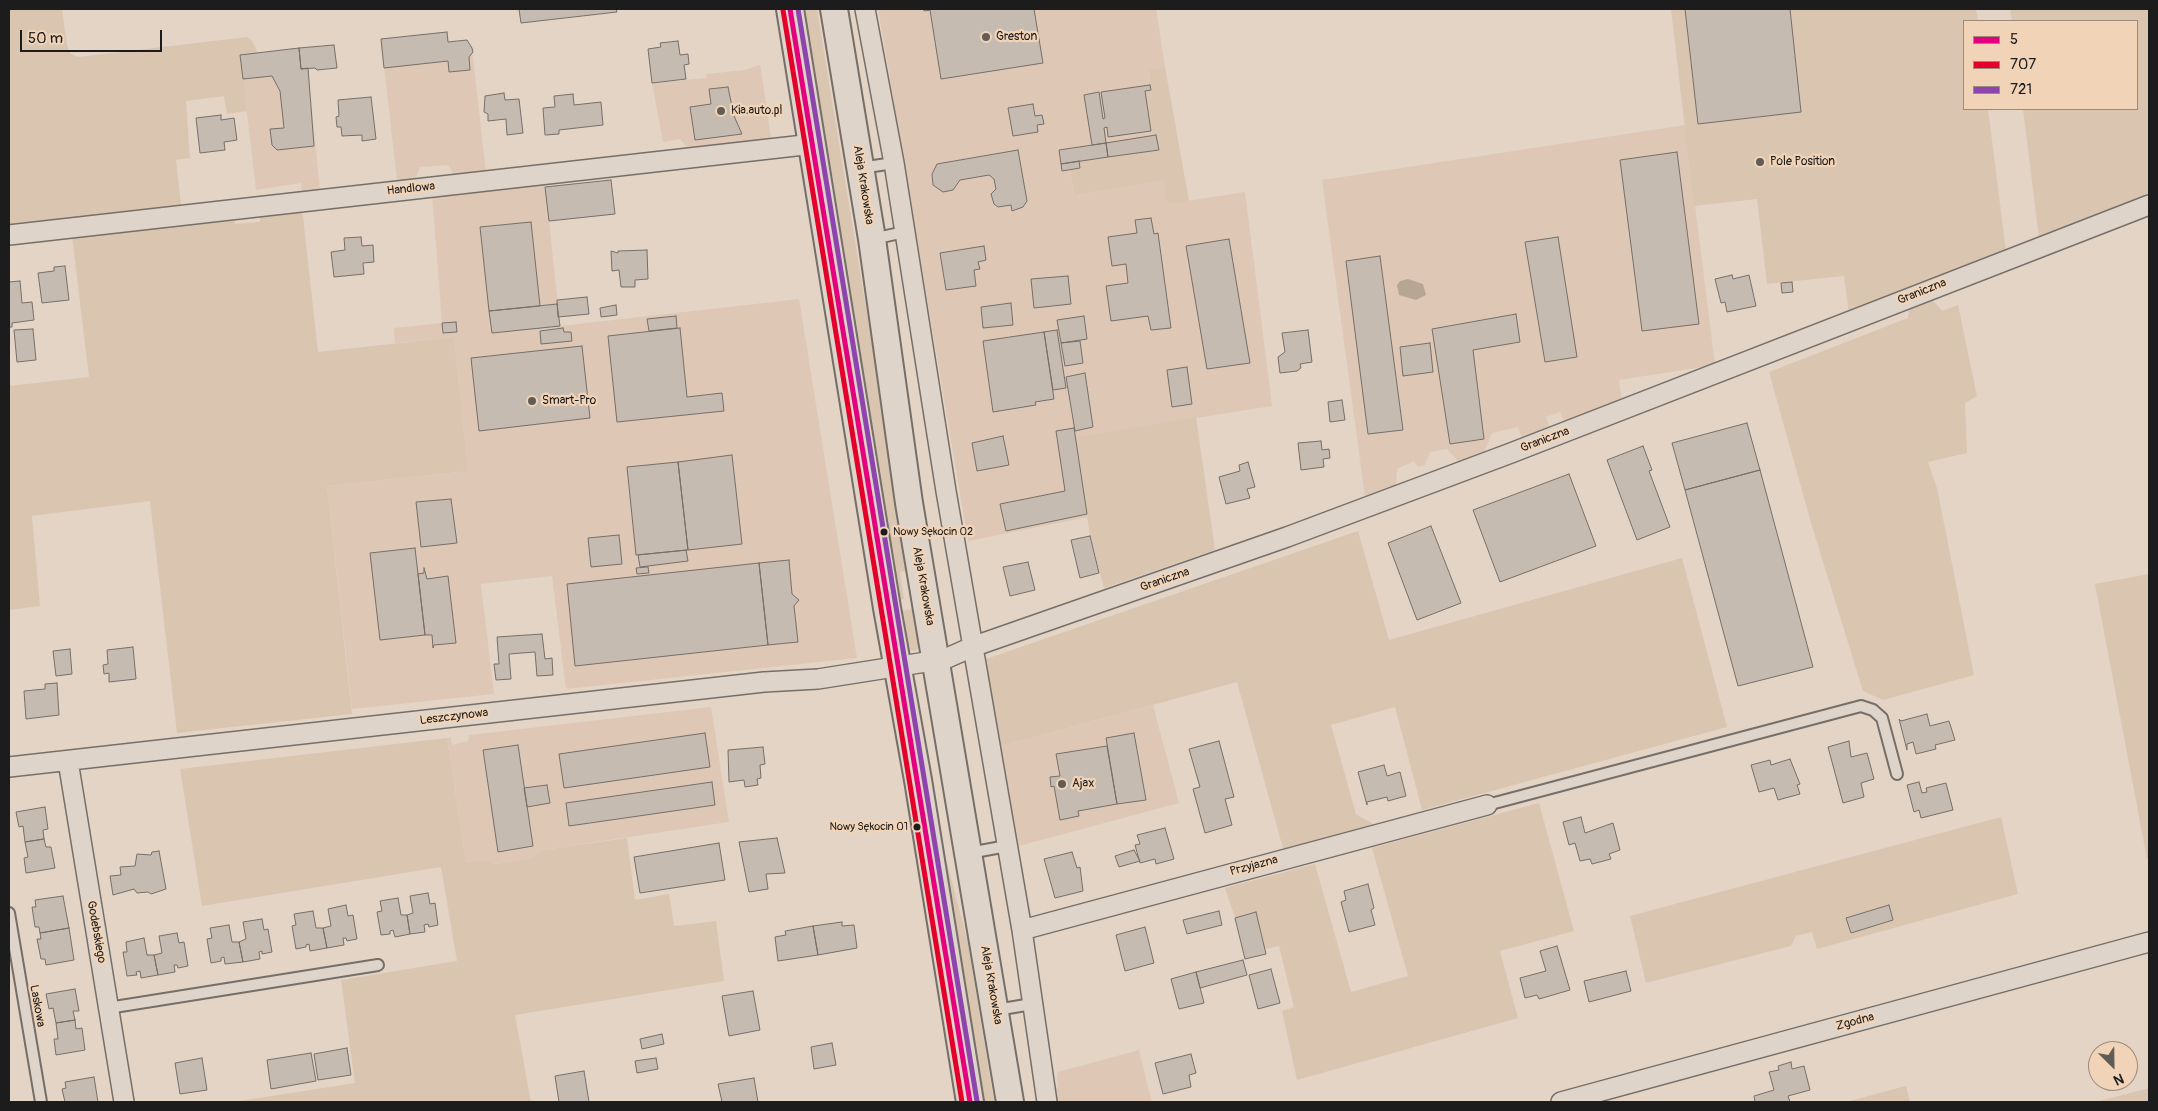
<!DOCTYPE html>
<meta charset="utf-8">
<style>
body{margin:0}
#map{position:relative;width:2158px;height:1111px;overflow:hidden;background:#e4d4c5;font-family:Pangolin,sans-serif}
canvas{display:block}
.frame{position:absolute;inset:0;border:10px solid #1c1c1c;pointer-events:none}
.legend{position:absolute;left:1963px;top:20px;width:175px;height:90px;box-sizing:border-box;background:#f1d4b8;border:1px solid #9c8a7a;margin:0;padding:6px 9px;list-style:none;font-size:15px;color:#1c1c1c}
.legend li{display:flex;align-items:center;gap:10px;height:25px}
.legend b{width:25px;border:1px solid #9c8a7a}
.north{position:absolute;left:2088px;top:1041px;width:50px;height:50px;box-sizing:border-box;background:#f1d4b8;border:1px solid #9c8a7a;border-radius:50%;rotate:157deg;font-size:14px;font-weight:700;line-height:20px;text-align:center;color:#1c1c1c}
.north::after{content:'';display:block;margin:auto;width:18px;height:22px;background:#625c57;clip-path:polygon(50% 0,100% 100%,50% 72%,0 100%)}
.scale{position:absolute;left:20px;top:30px;width:142px;height:22px;box-sizing:border-box;border:2px solid #1c1c1c;border-top:0;padding-left:6px;font-size:15px;line-height:18px;white-space:nowrap;color:#1c1c1c;-webkit-text-stroke:4px #f1d4b8;paint-order:stroke}
</style>
<div id="map">
<canvas width="2158" height="1111"></canvas>
<div class="frame"></div>
<ul class="legend">
<li><b style="height:6px;background:#e5007d"></b>5</li>
<li><b style="height:6px;background:#e4002b"></b>707</li>
<li><b style="height:6px;background:#8e44ad"></b>721</li>
</ul>
<div class="north">N</div>
<div class="scale">50 m</div>
</div>
<script>
const ctx = document.querySelector('canvas').getContext('2d');
ctx.lineJoin = 'round';
function fill(path, color) {
  ctx.fillStyle = color;
  ctx.fill(path, 'evenodd');
}
function shape(rows) {
  const path = new Path2D();
  for (const r of rows) {
    path.moveTo(r[0], r[1]);
    for (let i = 2; i < r.length; i += 2) path.lineTo(r[i], r[i + 1]);
  }
  return path;
}
function trace(path, color, width, dash) {
  ctx.strokeStyle = color;
  ctx.lineWidth = width;
  ctx.lineCap = dash ? 'butt' : 'round';
  ctx.setLineDash(dash || []);
  ctx.stroke(path);
}
function write(font, color, halo, rows, align = 'center') {
  ctx.font = font + ' Pangolin,sans-serif';
  ctx.lineWidth = 4.5;
  ctx.setLineDash([]);
  ctx.textBaseline = 'middle';
  ctx.strokeStyle = halo;
  ctx.fillStyle = color;
  for (const [text, x, y, turn = 0] of rows) {
    ctx.save();
    ctx.translate(x, y);
    ctx.rotate((+turn || 0) * Math.PI / 180);
    ctx.textAlign = isNaN(turn) ? turn : align;
    if (halo) ctx.strokeText(text, 0, 0);
    ctx.fillText(text, 0, 0);
    ctx.restore();
  }
}
const built = shape([
 [878,9,1156,9,1165,67,1149,69,1151,90,1145,91,1152,136,1156,135,1159,150,1080,161,1080,168,1070,170,1074,195,1163,181,1167,204,1245,192,1272,406,1076,437,1088,517,968,541],
 [447,32,448,42,468,44,472,48,486,172,455,176,448,165,420,167,415,180,397,182,381,39],
 [334,45,337,68,317,70,315,68,308,68,320,191,302,193,301,183,256,190,240,55],
 [760,65,772,143,690,151,680,139,663,142,652,83,706,78,707,74,744,70],
 [1685,125,1715,365,1619,380,1622,402,1565,424,1560,412,1546,417,1550,429,1522,439,1518,427,1492,433,1484,453,1459,462,1447,449,1430,452,1425,465,1418,467,1414,461,1397,469,1396,485,1365,497,1322,180],
 [545,181,560,326,799,299,857,658,566,689,552,576,481,584,494,694,352,709,327,486,468,471,454,337,395,343,394,328,442,323,432,193],
 [1153,705,1179,803,1019,846,1001,746],
 [711,707,729,822,543,850,528,859,495,864,484,860,466,862,447,738,451,737,452,745,468,741,469,735],
 [1139,1050,1152,1102,1057,1102,1054,1089,1058,1087,1057,1076,1058,1072]
]);
const green = shape([
 [9,9,62,9,67,46,71,54,78,57,247,37,252,41,258,53,241,55,247,111,227,114,224,96,186,101,190,158,176,160,181,205,9,225],
 [801,9,817,9,909,570,900,572,904,599,898,600],
 [1671,9,1976,9,1978,21,1964,21,1964,109,1988,109,2006,251,1849,314,1844,276,1767,284,1757,199,1694,206],
 [2010,9,2149,9,2149,193,2039,238,2023,109,2137,109,2137,21,2012,21],
 [1165,67,1189,201,1167,204,1163,181,1074,195,1070,169,1080,168,1079,161,1158,150,1156,135,1152,136,1145,91,1151,90,1149,69],
 [302,208,318,352,454,337,468,471,327,486,352,714,177,733,150,501,32,516,40,606,9,610,9,386,89,377,72,236,234,216,235,224,260,222,259,213],
 [1931,298,1942,311,1958,305,1977,396,1965,403,1967,453,1928,462,1937,488,1974,675,1883,700,1863,691,1811,523,1769,372,1908,318,1910,305],
 [1196,417,1215,550,1104,588,1090,536,1075,437],
 [1358,531,1389,640,1682,558,1727,727,1422,810,1395,707,1331,725,1356,814,1373,824,1375,827,1284,852,1237,682,1001,746,983,660],
 [2149,574,2149,858,2147,859,2095,584],
 [911,581,921,645,915,651,911,651,906,645,901,611,912,609,908,582],
 [447,738,466,862,485,860,495,864,528,859,543,850,627,838,635,900,669,894,674,926,716,921,724,981,515,1015,531,1102,233,1102,355,1083,341,980,457,961,441,867,202,906,180,769],
 [1539,803,1574,931,1500,951,1518,1018,1297,1080,1282,1011,1294,1007,1279,946,1265,949,1256,913,1235,918,1225,888,1315,864,1351,992,1408,976,1372,848],
 [2001,817,2018,894,1817,949,1812,932,1796,936,1791,946,1646,983,1630,916],
 [945,855,968,943,994,1102,982,1102,942,856],
 [1906,1086,1910,1102,1847,1102,1883,1092],
 [2149,1088,2149,1102,2096,1102]
]);
const water = shape([
 [1408,279,1423,284,1426,295,1416,300,1399,295,1397,285,1400,281]
]);
const building = shape([
 [519,9,616,9,617,12,521,23,519,9],
 [922,9,1034,9,1043,63,941,79,930,10,925,11,922,9],
 [1685,9,1790,9,1801,112,1698,124,1685,9],
 [447,32,448,42,467,40,472,48,473,52,469,57,470,70,449,72,448,61,384,68,381,39,447,32],
 [678,41,680,55,688,54,689,64,684,65,686,79,652,83,648,49,661,47,660,43,678,41],
 [334,45,337,68,317,70,315,68,301,69,299,48,334,45],
 [299,48,301,69,308,68,314,146,277,150,272,145,270,129,284,128,280,91,272,76,243,79,240,55,299,48],
 [1150,85,1151,90,1145,91,1151,131,1108,137,1107,127,1104,128,1106,143,1092,145,1084,95,1099,92,1103,119,1105,118,1101,92,1150,85],
 [728,87,734,116,742,134,695,140,690,107,711,104,709,89,728,87],
 [504,93,505,100,519,99,523,133,507,135,506,119,488,121,488,114,484,112,485,96,504,93],
 [573,94,574,105,601,102,603,125,559,130,559,134,545,135,543,108,555,107,554,96,573,94],
 [371,97,376,139,362,141,362,135,342,136,341,127,337,127,336,117,339,116,338,100,371,97],
 [1033,104,1035,116,1042,115,1044,124,1037,125,1038,132,1013,136,1008,108,1033,104],
 [221,115,221,120,234,118,237,140,224,142,225,150,200,153,196,118,221,115],
 [1156,135,1159,150,1108,157,1106,143,1156,135],
 [1106,143,1108,157,1061,164,1059,150,1106,143],
 [1018,150,1027,201,1023,207,1012,211,1011,205,998,207,994,204,991,194,996,189,994,179,989,175,960,180,953,190,943,192,933,185,932,174,937,164,1018,150],
 [1677,152,1699,324,1642,331,1620,160,1677,152],
 [1079,161,1080,168,1062,171,1061,164,1079,161],
 [611,180,615,214,549,221,545,187,611,180],
 [1151,218,1154,234,1158,233,1171,328,1151,330,1148,316,1111,321,1106,286,1128,283,1126,264,1112,266,1108,237,1137,233,1135,220,1151,218],
 [531,222,540,306,489,311,480,227,531,222],
 [361,237,362,246,373,245,374,262,363,263,364,274,334,277,331,252,345,250,344,238,361,237],
 [1558,237,1577,357,1545,362,1525,242,1558,237],
 [1229,239,1250,363,1207,369,1186,246,1229,239],
 [984,246,986,260,978,262,980,269,974,270,976,286,946,290,940,253,984,246],
 [647,250,648,279,635,280,635,287,621,287,619,270,612,271,611,251,618,253,618,251,647,250],
 [1380,256,1403,430,1368,434,1346,261,1380,256],
 [65,266,69,300,42,303,38,273,54,271,54,267,65,266],
 [1732,275,1733,279,1749,275,1756,306,1727,312,1725,302,1721,303,1715,279,1732,275],
 [1068,276,1071,304,1034,308,1031,279,1068,276],
 [20,281,22,303,32,302,34,320,12,323,12,327,9,327,9,282,20,281],
 [1792,282,1793,292,1782,293,1781,283,1792,282],
 [587,297,589,314,558,317,557,300,587,297],
 [1011,303,1013,325,983,328,981,307,1011,303],
 [557,304,560,326,492,333,489,311,557,304],
 [616,305,617,315,601,317,600,308,616,305],
 [1516,314,1520,342,1473,350,1484,439,1450,444,1432,329,1516,314],
 [676,316,677,328,649,331,647,319,676,316],
 [1084,316,1087,339,1061,343,1057,320,1084,316],
 [456,322,457,332,443,333,442,323,456,322],
 [563,328,564,332,571,332,572,341,541,344,540,331,563,328],
 [680,328,687,397,722,393,724,411,617,422,608,336,680,328],
 [33,329,36,360,17,362,14,330,33,329],
 [1057,330,1066,388,1053,390,1044,332,1057,330],
 [1308,330,1312,362,1300,364,1301,368,1297,371,1280,373,1278,357,1285,352,1282,333,1308,330],
 [1044,332,1054,399,1035,402,1036,405,993,412,983,341,1044,332],
 [1080,341,1083,363,1065,366,1061,343,1080,341],
 [1430,343,1433,372,1403,376,1400,347,1430,343],
 [582,346,590,418,479,431,471,358,582,346],
 [1187,367,1192,404,1172,407,1167,370,1187,367],
 [1085,373,1093,427,1075,431,1066,377,1085,373],
 [1342,400,1345,420,1330,422,1328,402,1342,400],
 [1747,423,1760,470,1685,490,1672,443,1747,423],
 [1074,428,1087,514,1006,531,1000,504,1065,491,1056,431,1074,428],
 [1003,436,1009,465,977,471,972,443,1003,436],
 [1321,441,1322,450,1329,449,1330,458,1323,459,1324,467,1301,470,1298,443,1321,441],
 [1643,446,1652,470,1649,471,1670,527,1637,540,1607,460,1643,446],
 [732,455,742,544,688,550,678,462,732,455],
 [678,462,688,550,636,555,627,467,678,462],
 [1248,462,1255,487,1247,489,1250,498,1226,504,1219,477,1240,471,1239,465,1248,462],
 [1760,470,1813,667,1738,686,1685,490,1760,470],
 [1569,474,1596,546,1500,582,1473,510,1569,474],
 [451,499,457,543,421,547,416,502,451,499],
 [1431,526,1461,603,1417,620,1388,543,1431,526],
 [619,535,622,564,591,567,588,538,619,535],
 [1090,536,1099,573,1080,578,1071,540,1090,536],
 [415,548,425,635,380,640,370,553,415,548],
 [686,550,688,561,640,567,638,555,686,550],
 [789,560,792,594,799,600,794,606,798,642,768,645,759,563,789,560],
 [1028,562,1035,590,1010,596,1003,567,1028,562],
 [759,563,768,645,575,666,567,584,759,563],
 [648,567,649,573,637,574,636,568,648,567],
 [424,568,427,579,448,576,456,643,434,645,433,648,432,635,425,635,418,574,424,573,424,568],
 [542,634,545,659,552,658,553,675,537,676,535,652,509,654,511,679,496,680,494,664,499,664,497,637,542,634],
 [133,647,136,679,109,682,109,673,104,674,103,665,108,664,107,650,133,647],
 [70,649,72,674,56,676,53,651,70,649],
 [57,683,59,715,26,719,24,691,45,689,45,684,57,683],
 [1927,714,1930,726,1949,721,1955,740,1935,745,1936,749,1916,754,1913,742,1907,744,1907,750,1899,719,1901,721,1927,714],
 [705,733,710,767,564,788,559,754,705,733],
 [1134,733,1146,800,1117,804,1106,738,1134,733],
 [1219,741,1234,797,1225,799,1232,825,1205,833,1193,789,1200,787,1189,749,1219,741],
 [1849,741,1851,757,1867,753,1874,779,1861,783,1864,797,1843,803,1828,747,1849,741],
 [518,745,533,846,498,852,483,750,518,745],
 [1107,746,1117,804,1078,811,1079,816,1060,820,1054,786,1051,787,1050,777,1060,776,1056,754,1107,746],
 [763,747,765,764,760,765,761,778,757,779,758,785,745,787,744,780,729,782,728,750,763,747],
 [1790,759,1800,784,1797,785,1800,794,1778,800,1774,788,1759,792,1751,765,1770,760,1771,765,1790,759],
 [1384,765,1387,776,1400,772,1406,796,1388,801,1387,797,1367,802,1367,805,1358,772,1384,765],
 [712,782,715,805,569,826,566,803,712,782],
 [1919,782,1922,793,1927,792,1926,788,1946,783,1953,810,1921,818,1919,810,1914,812,1907,785,1919,782],
 [547,785,550,803,527,807,524,788,547,785],
 [45,807,48,829,43,830,44,839,25,842,23,826,19,827,16,812,45,807],
 [1581,817,1585,833,1613,823,1620,850,1609,854,1611,859,1592,864,1590,859,1580,861,1575,843,1569,845,1563,822,1581,817],
 [1165,828,1174,859,1156,864,1155,859,1140,863,1135,845,1140,844,1137,835,1165,828],
 [777,838,785,873,766,874,768,889,749,892,739,842,777,838],
 [44,839,46,847,51,847,55,868,26,873,24,858,28,857,25,842,44,839],
 [719,843,725,880,640,893,634,857,719,843],
 [1134,850,1140,861,1119,867,1115,856,1134,850],
 [159,851,166,889,151,894,148,892,137,893,134,889,113,895,110,876,121,875,120,867,135,866,137,854,151,855,152,852,159,851],
 [1072,852,1077,868,1080,867,1083,891,1055,898,1044,859,1072,852],
 [1368,884,1374,908,1371,910,1375,925,1349,932,1341,902,1346,900,1344,891,1368,884],
 [428,893,430,904,435,903,438,925,429,927,428,924,424,925,425,932,410,934,407,915,413,913,410,896,428,893],
 [63,896,69,928,40,933,39,927,35,927,32,907,36,907,35,900,63,896],
 [398,898,401,915,407,915,410,934,395,937,393,930,390,931,390,934,381,935,377,912,382,911,380,901,398,898],
 [346,905,348,916,353,915,357,939,347,941,346,938,343,938,344,945,327,948,323,928,331,926,328,909,346,905],
 [1889,905,1893,920,1851,933,1846,918,1889,905],
 [313,911,316,928,323,928,327,948,310,951,309,944,306,945,306,947,296,949,292,926,296,925,294,914,313,911],
 [1219,911,1222,925,1187,934,1183,920,1219,911],
 [1256,912,1266,954,1245,959,1235,918,1256,912],
 [262,919,264,930,268,929,272,952,262,954,262,951,259,952,260,959,243,962,239,942,246,939,243,922,262,919],
 [842,922,842,926,854,925,857,948,818,955,813,926,842,922],
 [229,925,232,942,239,942,243,962,225,964,224,957,221,958,221,961,211,963,207,939,212,938,210,928,229,925],
 [813,926,818,955,778,961,775,937,786,935,785,931,813,926],
 [1145,927,1154,963,1125,971,1116,935,1145,927],
 [69,928,74,960,46,965,45,959,41,959,37,939,41,939,40,933,69,928],
 [177,933,179,943,184,942,188,966,178,968,177,965,174,965,175,972,158,975,154,955,162,953,159,936,177,933],
 [144,938,147,955,154,955,158,975,141,978,140,971,136,972,137,975,127,976,123,952,127,952,126,942,144,938],
 [1557,946,1570,990,1539,999,1537,995,1525,998,1520,978,1546,971,1540,951,1557,946],
 [1243,960,1247,975,1200,988,1196,972,1243,960],
 [1271,969,1280,1003,1258,1009,1249,975,1271,969],
 [1626,971,1631,991,1589,1002,1584,981,1626,971],
 [1196,972,1204,1003,1179,1009,1171,979,1196,972],
 [75,989,79,1011,73,1011,75,1020,56,1023,53,1008,49,1009,46,994,75,989],
 [753,991,760,1030,729,1036,722,996,753,991],
 [75,1020,76,1029,82,1028,85,1050,56,1055,54,1039,58,1039,56,1023,75,1020],
 [662,1034,664,1044,642,1049,640,1039,662,1034],
 [832,1043,836,1065,814,1069,811,1047,832,1043],
 [347,1048,351,1075,318,1080,314,1054,347,1048],
 [311,1053,316,1081,271,1089,267,1060,311,1053],
 [1191,1054,1196,1073,1189,1075,1191,1087,1163,1094,1155,1063,1191,1054],
 [202,1058,207,1090,180,1094,175,1063,202,1058],
 [656,1058,658,1069,637,1073,635,1061,656,1058],
 [1791,1062,1792,1069,1804,1066,1810,1090,1788,1096,1790,1102,1755,1102,1754,1096,1774,1090,1769,1072,1779,1070,1778,1066,1791,1062],
 [584,1071,589,1102,559,1102,555,1076,584,1071],
 [94,1077,98,1102,65,1102,62,1089,66,1088,65,1082,94,1077],
 [754,1078,758,1102,722,1102,718,1084,754,1078]
]);
const lane = shape([
 [860,168,894,163],
 [873,239,904,232],
 [1487,805,1861,706,1873,710,1882,718,1897,774],
 [969,853,1007,846],
 [9,913,41,1102],
 [108,1008,378,965],
 [996,1010,1032,1004]
]);
const street = shape([
 [865,9,894,163,946,491,1022,930,1047,1102],
 [9,235,813,144],
 [68,761,124,1102],
 [9,767,764,682,818,679,945,659,972,647,1287,537,1511,453,2149,205],
 [1022,930,1487,805],
 [1561,1102,2149,942]
]);
const secondary = shape([
 [790,9,887,608,918,780,970,1102],
 [834,9,872,239,909,503,1010,1102]
]);
const bus1 = shape([
 [790,9,970,1102]
]);
const bus2 = shape([
 [783,10,962,1102]
]);
const bus3 = shape([
 [798,9,977,1101]
]);
const markers = [
 [986,37,5,"#625c57"],
 [721,111,5,"#625c57"],
 [1760,162,5,"#625c57"],
 [532,401,5,"#625c57"],
 [884,532,4.5,"#1c1c1c"],
 [1062,784,5,"#625c57"],
 [917,827,4.5,"#1c1c1c"]
];
const busNames = [
 ["Nowy Sękocin 02",893,532],
 ["Nowy Sękocin 01",908,827,"right"]
];
const poiNames = [
 ["Greston",996,37],
 ["Kia.auto.pl",731,111],
 ["Pole Position",1770,162],
 ["Smart-Pro",542,401],
 ["Ajax",1072,784]
];
const streetNames = [
 ["Aleja Krakowska",863,185,81],
 ["Handlowa",411,189,-6],
 ["Graniczna",1922,292,-22],
 ["Graniczna",1545,440,-21],
 ["Graniczna",1165,580,-19],
 ["Aleja Krakowska",923,586,80],
 ["Leszczynowa",454,717,-7],
 ["Przyjazna",1254,866,-15],
 ["Godebskiego",96,932,80],
 ["Aleja Krakowska",991,985,80],
 ["Laskowa",37,1006,80],
 ["Zgodna",1855,1022,-15]
];
fill(built, '#dec8b5');
fill(green, '#dac5b1');
fill(water, '#b8a695');
fill(building, '#c6bbb1');
trace(building, '#766f68', 1);
trace(lane, '#766f68', 14);
trace(street, '#766f68', 22);
trace(secondary, '#766f68', 30);
trace(lane, '#dfd4ca', 10);
trace(street, '#dfd4ca', 19);
trace(secondary, '#dfd4ca', 26);
trace(bus1, '#e5007d', 5);
trace(bus2, '#e4002b', 5);
trace(bus3, '#8e44ad', 5);
for (const [x, y, r, color] of markers) {
  const dot = new Path2D();
  dot.arc(x, y, r, 0, 2 * Math.PI);
  ctx.fillStyle = color;
  ctx.fill(dot);
  trace(dot, '#f1d4b8', 2);
}
write('11px', '#1c1c1c', '#f1d4b8', busNames, 'left');
write('12px', '#1c1c1c', '#f1d4b8', poiNames, 'left');
write('12px', '#1c1c1c', '#f1d4b8', streetNames);
</script>
